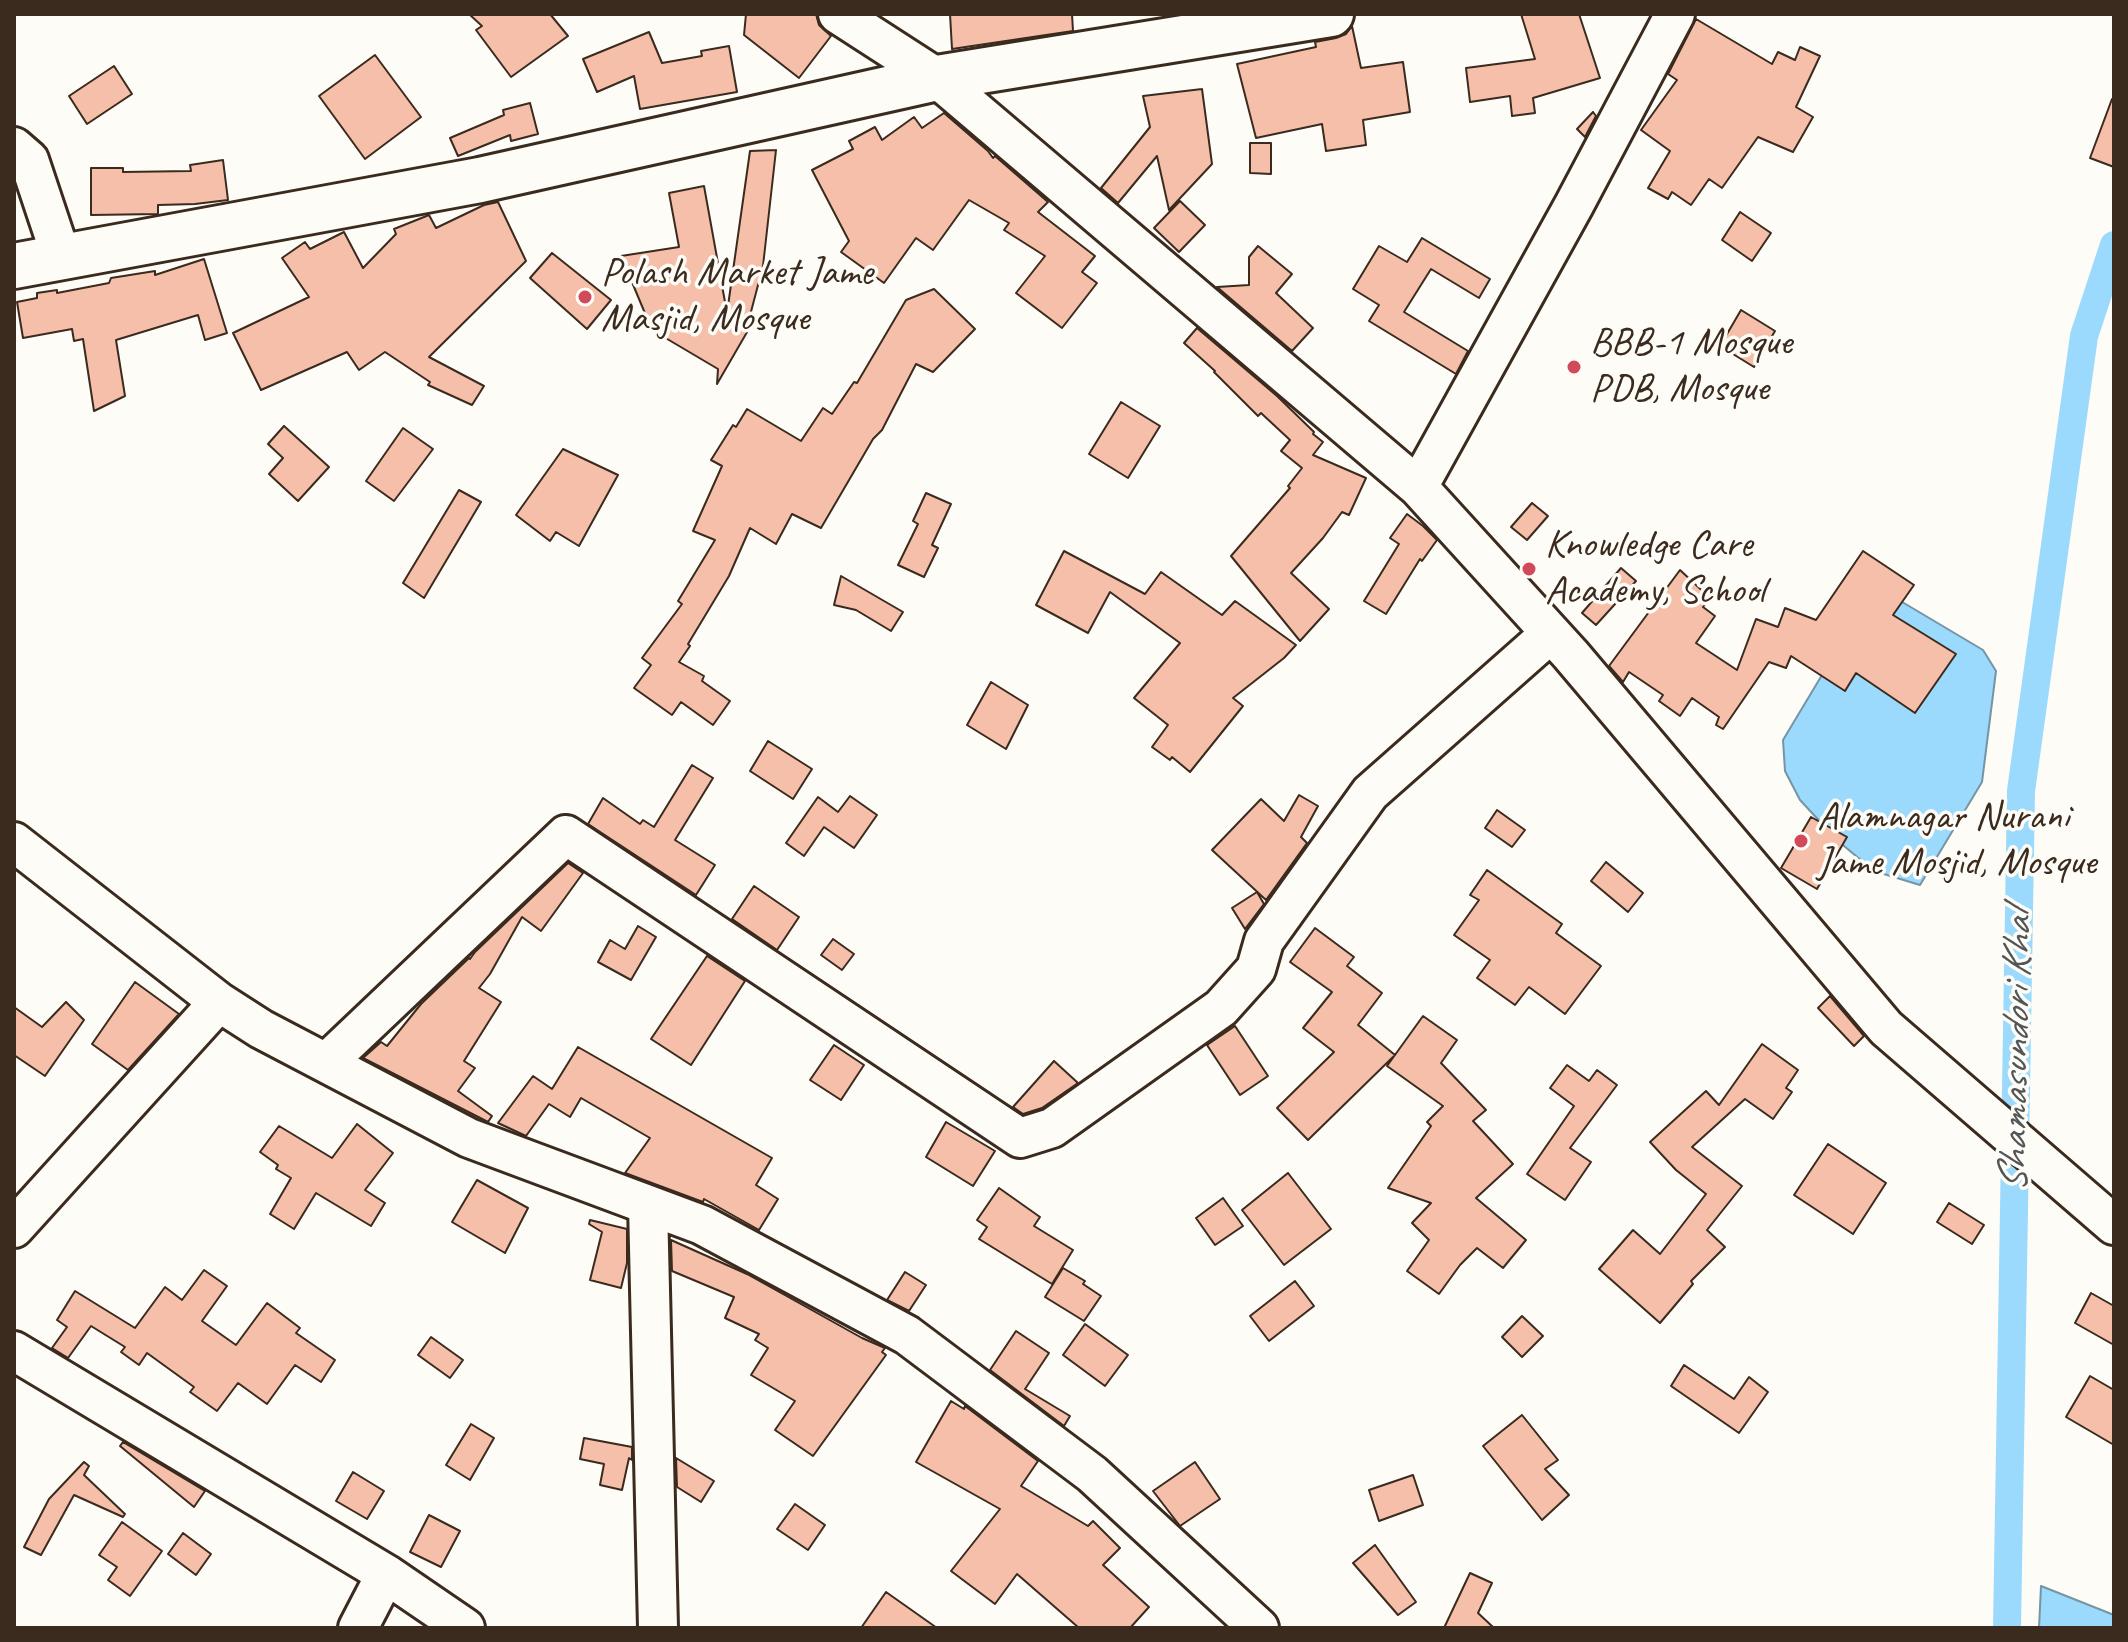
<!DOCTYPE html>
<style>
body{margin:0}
#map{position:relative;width:2128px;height:1642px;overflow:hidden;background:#fdfcf7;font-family:Caveat,sans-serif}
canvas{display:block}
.frame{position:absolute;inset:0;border:16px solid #3b2a1e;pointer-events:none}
</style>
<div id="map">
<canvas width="2128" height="1642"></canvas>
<div class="frame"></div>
</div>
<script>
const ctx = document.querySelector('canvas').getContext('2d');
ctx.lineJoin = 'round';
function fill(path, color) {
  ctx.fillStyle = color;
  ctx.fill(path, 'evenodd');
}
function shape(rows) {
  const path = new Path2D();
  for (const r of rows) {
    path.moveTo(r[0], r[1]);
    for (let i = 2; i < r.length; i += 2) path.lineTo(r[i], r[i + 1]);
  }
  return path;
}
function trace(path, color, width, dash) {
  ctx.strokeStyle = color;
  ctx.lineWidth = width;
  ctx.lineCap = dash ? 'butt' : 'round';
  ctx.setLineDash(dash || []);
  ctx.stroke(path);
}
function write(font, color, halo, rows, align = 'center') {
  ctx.font = font + ' Caveat,sans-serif';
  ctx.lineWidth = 7;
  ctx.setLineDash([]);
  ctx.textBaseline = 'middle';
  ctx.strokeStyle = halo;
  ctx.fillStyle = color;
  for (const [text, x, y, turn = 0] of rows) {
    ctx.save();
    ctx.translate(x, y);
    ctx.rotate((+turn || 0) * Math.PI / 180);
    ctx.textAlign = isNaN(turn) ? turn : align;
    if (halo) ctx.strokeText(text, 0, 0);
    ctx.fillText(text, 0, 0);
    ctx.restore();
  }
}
const water = shape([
 [1882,590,1983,650,1996,671,1982,782,1920,885,1874,871,1838,841,1800,800,1785,771,1783,740,1825,670,1882,590],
 [2041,1586,2114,1615,2114,1628,2039,1628,2041,1586]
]);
const canal = shape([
 [2007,1628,2021,791,2084,336,2114,245]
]);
const building = shape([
 [469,14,550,14,568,36,511,77,476,30,482,26,469,14],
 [746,14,816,14,819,25,831,36,799,78,744,35,746,14],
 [950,14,1072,14,1073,31,952,49,950,14],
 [1521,14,1579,14,1600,78,1533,98,1535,113,1512,116,1510,96,1470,102,1466,68,1535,59,1521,14],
 [1696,19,1772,64,1778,52,1795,60,1800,47,1820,56,1796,107,1813,117,1793,152,1758,137,1722,188,1709,179,1691,205,1672,192,1668,199,1648,188,1670,151,1641,130,1677,80,1668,74,1696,19],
 [1352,26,1361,68,1403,62,1410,112,1363,120,1366,145,1326,151,1322,124,1256,138,1237,64,1316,47,1315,42,1336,38,1346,34,1352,26],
 [649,32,662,63,702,56,701,51,729,46,737,92,640,109,634,76,597,92,583,59,649,32],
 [375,55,421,117,365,159,319,96,375,55],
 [114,66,132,94,87,124,69,96,114,66],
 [1202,89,1212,164,1169,210,1157,156,1118,203,1101,188,1150,127,1143,96,1202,89],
 [2112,99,2114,99,2114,167,2090,158,2112,99],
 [530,103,538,134,511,141,510,135,458,156,450,138,504,115,503,110,530,103],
 [1593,112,1596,116,1585,137,1577,129,1593,112],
 [944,113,988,151,993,158,995,156,1048,202,1038,212,1095,256,1082,272,1097,283,1062,328,1016,293,1045,256,1004,230,1009,223,969,200,933,250,916,238,884,283,841,252,849,241,812,170,853,149,849,141,875,127,882,140,914,117,922,128,944,113],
 [1250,143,1271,143,1271,174,1250,173,1250,143],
 [776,150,763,266,747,327,750,327,717,384,718,369,652,330,621,256,679,247,669,193,704,186,727,313,750,151,776,150],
 [223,160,228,200,195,204,158,205,158,214,91,215,91,168,123,168,123,172,191,171,190,165,223,160],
 [1180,201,1205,225,1179,252,1154,228,1180,201],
 [498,202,526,261,429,357,484,386,472,405,428,385,430,382,385,352,359,370,347,352,261,390,233,333,309,297,282,258,305,242,310,249,344,232,363,268,396,234,394,229,429,215,436,228,484,205,498,202],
 [1740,212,1771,233,1752,261,1722,240,1740,212],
 [1422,238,1490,279,1479,298,1431,269,1404,312,1468,351,1456,374,1369,321,1379,305,1353,289,1379,246,1407,262,1422,238],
 [1258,246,1292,274,1276,293,1313,328,1292,351,1217,287,1249,285,1249,257,1258,246],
 [552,253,611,300,587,329,530,278,552,253],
 [204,259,227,333,205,340,198,315,116,340,125,396,94,411,83,339,74,341,72,329,23,338,17,302,37,298,37,293,57,290,57,293,109,283,111,278,155,271,155,275,204,259],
 [934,289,975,329,933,372,916,364,882,430,873,439,821,528,792,514,776,544,750,528,729,576,688,644,690,646,679,662,704,676,702,681,730,701,713,725,681,702,672,715,634,688,651,665,642,658,682,604,678,601,715,540,693,531,722,466,711,460,733,425,736,427,747,409,801,441,823,408,832,414,854,382,857,383,906,300,934,289],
 [1741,310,1775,331,1754,367,1720,346,1741,310],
 [1197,328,1277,396,1314,432,1313,434,1323,442,1313,455,1366,478,1349,515,1342,512,1323,538,1291,573,1329,609,1300,641,1231,556,1290,488,1288,486,1302,468,1281,451,1290,440,1261,413,1258,416,1214,372,1215,371,1184,343,1197,328],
 [1121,402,1160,426,1128,478,1089,454,1121,402],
 [284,426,329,467,298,501,269,474,283,458,268,444,284,426],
 [403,428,433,449,394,501,366,481,403,428],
 [563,449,618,475,579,546,556,532,550,541,516,515,563,449],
 [459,490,481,502,424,598,403,583,459,490],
 [926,493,951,504,932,545,938,548,924,577,898,565,918,524,913,521,926,493],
 [1532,503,1548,516,1527,540,1511,527,1532,503],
 [1407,514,1423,526,1437,540,1422,561,1420,559,1386,614,1364,601,1399,544,1390,538,1407,514],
 [1064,551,1145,594,1161,572,1222,615,1235,601,1296,645,1284,658,1233,698,1243,706,1190,772,1172,757,1170,760,1152,747,1168,725,1134,698,1180,643,1110,592,1088,633,1036,605,1064,551],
 [1863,551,1914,585,1893,615,1956,654,1915,713,1856,673,1845,691,1791,656,1786,668,1769,662,1723,729,1716,725,1719,717,1692,698,1680,716,1659,701,1663,695,1629,672,1623,682,1609,666,1680,570,1710,598,1703,607,1715,616,1696,643,1737,670,1756,619,1778,627,1785,608,1816,620,1863,551],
 [1621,568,1636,581,1596,625,1582,613,1621,568],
 [841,576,903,612,891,631,856,610,834,605,841,576],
 [991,682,1028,705,1006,749,967,725,991,682],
 [768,741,812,769,793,799,750,771,768,741],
 [692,765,713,778,675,840,715,865,696,895,588,824,603,798,640,824,643,820,654,827,692,765],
 [1299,795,1318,806,1301,837,1307,843,1266,900,1212,850,1261,799,1284,821,1299,795],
 [850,796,877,815,854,848,824,827,804,856,786,843,818,797,838,812,850,796],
 [1497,810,1525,830,1512,847,1485,828,1497,810],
 [1811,817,1847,837,1817,889,1781,868,1811,817],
 [1606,862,1643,893,1628,912,1591,881,1606,862],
 [568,863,583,873,541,931,522,917,490,974,479,988,501,1002,464,1061,475,1068,458,1091,492,1116,488,1122,363,1058,381,1042,387,1046,421,1004,469,958,470,959,475,952,568,863],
 [1487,870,1562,924,1556,933,1601,966,1565,1014,1529,987,1515,1005,1477,978,1490,960,1454,935,1479,900,1470,895,1487,870],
 [754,886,799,917,777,950,732,919,754,886],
 [1257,892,1264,904,1245,929,1232,908,1257,892],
 [638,926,656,937,631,980,598,962,610,940,625,949,638,926],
 [1315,928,1354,957,1347,966,1382,993,1358,1025,1395,1055,1308,1140,1277,1108,1334,1052,1303,1028,1332,992,1290,962,1315,928],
 [833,939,854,954,842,970,821,955,833,939],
 [707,956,745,981,691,1065,651,1039,707,956],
 [135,982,179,1014,128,1070,92,1044,135,982],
 [1830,996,1864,1036,1854,1046,1818,1008,1830,996],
 [66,1002,84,1020,45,1076,14,1055,14,1007,42,1027,66,1002],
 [1423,1016,1457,1040,1441,1063,1486,1110,1473,1121,1513,1164,1476,1198,1526,1240,1503,1268,1477,1248,1460,1265,1439,1294,1407,1271,1429,1240,1412,1223,1431,1203,1388,1188,1431,1126,1427,1122,1443,1106,1387,1066,1423,1016],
 [1235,1026,1268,1076,1240,1095,1207,1045,1235,1026],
 [1762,1044,1798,1070,1786,1088,1792,1092,1773,1119,1745,1099,1692,1147,1742,1186,1707,1230,1725,1247,1691,1281,1693,1284,1660,1323,1599,1269,1633,1230,1660,1254,1706,1194,1676,1170,1650,1142,1706,1091,1719,1105,1762,1044],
 [834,1045,864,1065,841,1100,810,1080,834,1045],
 [578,1047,772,1158,756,1185,778,1199,759,1230,704,1199,703,1202,625,1173,650,1138,581,1098,570,1117,549,1104,526,1136,498,1123,533,1076,552,1089,578,1047],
 [1054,1061,1078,1083,1042,1108,1023,1114,1013,1107,1054,1061],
 [1567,1065,1589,1081,1597,1070,1617,1085,1570,1148,1591,1162,1565,1200,1527,1174,1574,1106,1550,1088,1567,1065],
 [946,1122,995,1151,973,1186,926,1157,946,1122],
 [357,1124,393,1153,365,1190,385,1203,371,1226,316,1193,294,1229,270,1214,291,1178,276,1169,278,1165,260,1152,279,1126,332,1158,357,1124],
 [1828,1144,1886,1183,1853,1234,1794,1195,1828,1144],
 [1288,1173,1331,1229,1284,1265,1242,1210,1288,1173],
 [477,1180,528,1208,505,1253,452,1222,477,1180],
 [999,1188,1040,1217,1034,1226,1073,1250,1052,1284,979,1239,987,1227,977,1220,999,1188],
 [1223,1198,1243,1226,1215,1245,1196,1218,1223,1198],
 [1949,1203,1984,1225,1972,1244,1937,1222,1949,1203],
 [590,1220,627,1229,627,1263,621,1288,590,1280,602,1232,589,1224,590,1220],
 [671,1240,747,1274,862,1338,885,1348,882,1352,886,1355,813,1456,775,1430,795,1401,751,1375,768,1348,755,1340,759,1334,725,1318,734,1297,672,1271,671,1240],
 [1063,1268,1085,1281,1083,1284,1101,1296,1084,1321,1045,1297,1063,1268],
 [204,1270,227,1286,202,1321,236,1345,267,1303,300,1328,296,1333,335,1360,321,1382,295,1365,267,1404,238,1383,217,1411,190,1392,194,1387,147,1353,139,1365,121,1352,125,1347,91,1326,68,1358,52,1348,67,1327,57,1320,75,1291,135,1328,165,1287,182,1300,204,1270],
 [905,1272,926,1285,909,1311,887,1300,905,1272],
 [1295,1281,1314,1306,1269,1341,1250,1316,1295,1281],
 [2091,1293,2114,1306,2114,1345,2075,1323,2091,1293],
 [1522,1316,1543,1336,1522,1357,1502,1337,1522,1316],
 [1085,1324,1128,1355,1105,1386,1063,1355,1085,1324],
 [1016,1331,1049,1353,1025,1389,1070,1416,1064,1426,990,1370,1016,1331],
 [431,1337,463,1360,450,1378,418,1355,431,1337],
 [1684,1365,1734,1399,1749,1377,1768,1392,1739,1433,1671,1386,1684,1365],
 [2090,1376,2114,1390,2114,1445,2066,1417,2090,1376],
 [951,1401,964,1409,965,1406,1038,1461,1021,1486,1088,1526,1093,1521,1120,1548,1103,1565,1149,1607,1130,1628,1079,1628,1017,1574,995,1604,951,1571,1000,1509,916,1462,951,1401],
 [1522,1415,1558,1460,1545,1469,1569,1495,1542,1520,1483,1446,1522,1415],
 [471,1424,494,1438,470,1480,446,1465,471,1424],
 [584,1438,632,1447,632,1460,629,1458,622,1490,600,1485,604,1464,580,1459,584,1438],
 [123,1442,205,1491,194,1507,120,1446,123,1442],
 [676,1458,714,1481,701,1502,677,1487,676,1458],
 [84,1462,89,1466,84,1475,125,1514,123,1517,74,1495,41,1555,24,1547,49,1499,84,1462],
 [1195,1462,1220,1499,1180,1526,1153,1491,1195,1462],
 [353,1472,384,1491,367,1519,336,1501,353,1472],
 [1413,1475,1423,1505,1379,1521,1369,1490,1413,1475],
 [795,1504,825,1525,808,1550,777,1529,795,1504],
 [429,1515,460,1531,441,1567,410,1552,429,1515],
 [122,1522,162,1551,130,1596,108,1580,117,1567,99,1555,122,1522],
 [183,1533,211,1554,196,1575,168,1554,183,1533],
 [1375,1545,1416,1602,1398,1615,1353,1563,1375,1545],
 [1470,1573,1492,1583,1478,1613,1494,1628,1444,1628,1470,1573],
 [886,1592,937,1628,861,1628,886,1592]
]);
const minor = shape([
 [838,14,937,78,1418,487,1571,655,1886,1028,2114,1225],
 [14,147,29,160,61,256],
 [1418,487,1574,205,1675,14],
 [14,842,219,1002,261,1029,469,1138,702,1225,907,1335,1092,1474,1259,1628],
 [326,1063,566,835,1020,1138,1052,1128,1221,1008,1256,969,1264,941,1370,793,1551,633],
 [648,1205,658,1628],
 [14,1228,219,1002],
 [14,1351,386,1574,465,1628],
 [358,1628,386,1574]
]);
const major = shape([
 [14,266,480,180,937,78,1331,14]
]);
const markers = [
 [585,297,8,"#d1495b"],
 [1574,367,8,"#d1495b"],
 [1529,569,8,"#d1495b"],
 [1801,841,8,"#d1495b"]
];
const poiNames = [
 ["Polash Market Jame",601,274],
 ["Masjid, Mosque",601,320],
 ["BBB-1 Mosque",1590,344],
 ["PDB, Mosque",1590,390],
 ["Knowledge Care",1545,546],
 ["Academy, School",1545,592],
 ["Alamnagar Nurani",1817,818],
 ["Jame Mosjid, Mosque",1817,864]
];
const waterNames = [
 ["Shamasundori Khal",2017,1052,-89]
];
fill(water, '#9bdafd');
trace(water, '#7594a4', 2);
trace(canal, '#9bdafd', 28);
fill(building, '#f6bfaa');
trace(building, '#3b2a1e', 2);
trace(minor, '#3b2a1e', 44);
trace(major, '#3b2a1e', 50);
trace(minor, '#fdfcf7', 38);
trace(major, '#fdfcf7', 44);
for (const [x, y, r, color] of markers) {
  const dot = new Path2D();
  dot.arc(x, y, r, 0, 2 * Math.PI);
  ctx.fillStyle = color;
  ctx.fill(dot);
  trace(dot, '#fdfcf7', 3);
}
write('40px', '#3b2a1e', '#fdfcf7', poiNames, 'left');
write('italic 42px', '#535656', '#fdfcf7', waterNames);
</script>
